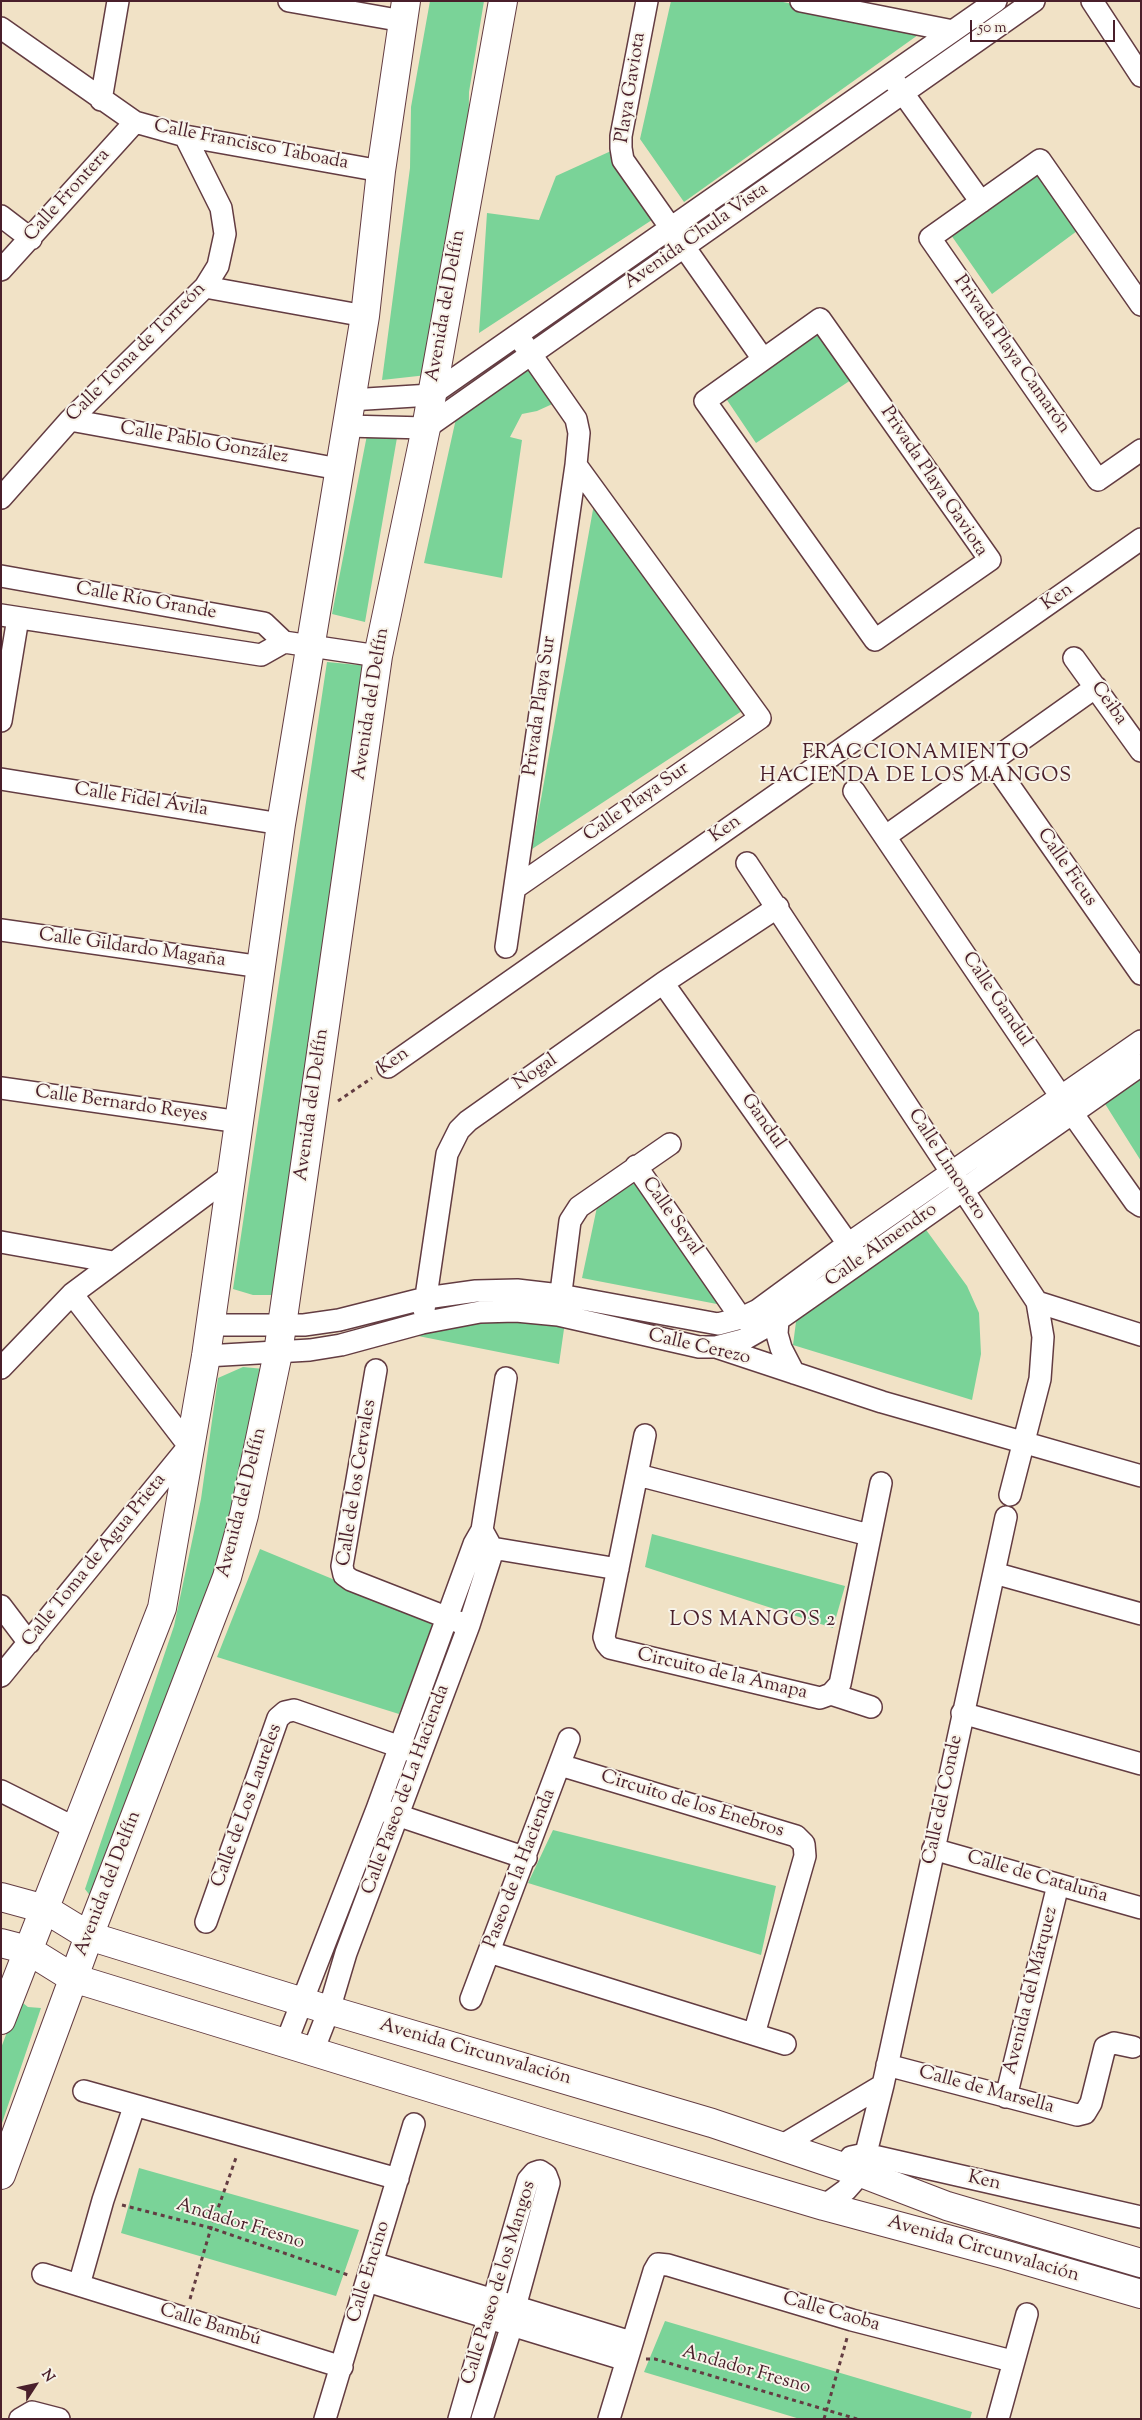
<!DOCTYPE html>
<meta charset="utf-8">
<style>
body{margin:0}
#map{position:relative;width:1142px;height:2420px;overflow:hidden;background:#f1e2c6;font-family:"Sorts Mill Goudy",serif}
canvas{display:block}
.frame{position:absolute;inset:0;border:2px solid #4a1f2b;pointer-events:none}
.north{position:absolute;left:10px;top:2360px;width:50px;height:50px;-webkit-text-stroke:4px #f7f3e8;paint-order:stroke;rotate:55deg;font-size:14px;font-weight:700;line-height:20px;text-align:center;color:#4a1f2b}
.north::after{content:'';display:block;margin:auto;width:18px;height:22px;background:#4a1f2b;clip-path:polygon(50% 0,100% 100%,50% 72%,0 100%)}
.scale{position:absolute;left:970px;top:20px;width:145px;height:22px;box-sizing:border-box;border:2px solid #4a1f2b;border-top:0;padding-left:6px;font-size:15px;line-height:18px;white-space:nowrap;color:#4a1f2b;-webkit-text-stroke:4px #f7f3e8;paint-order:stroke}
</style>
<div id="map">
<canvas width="1142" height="2420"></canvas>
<div class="frame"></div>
<div class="north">N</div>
<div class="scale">50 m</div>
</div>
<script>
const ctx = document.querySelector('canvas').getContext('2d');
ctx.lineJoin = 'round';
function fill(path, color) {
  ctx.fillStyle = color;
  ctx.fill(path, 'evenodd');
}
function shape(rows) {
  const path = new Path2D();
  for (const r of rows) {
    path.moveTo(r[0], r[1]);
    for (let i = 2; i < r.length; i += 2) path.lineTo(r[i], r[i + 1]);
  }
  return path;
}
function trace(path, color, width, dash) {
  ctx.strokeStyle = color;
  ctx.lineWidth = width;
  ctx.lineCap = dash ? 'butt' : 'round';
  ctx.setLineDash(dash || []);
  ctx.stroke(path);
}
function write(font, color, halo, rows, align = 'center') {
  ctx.font = font + ' "Sorts Mill Goudy",serif';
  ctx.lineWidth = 4;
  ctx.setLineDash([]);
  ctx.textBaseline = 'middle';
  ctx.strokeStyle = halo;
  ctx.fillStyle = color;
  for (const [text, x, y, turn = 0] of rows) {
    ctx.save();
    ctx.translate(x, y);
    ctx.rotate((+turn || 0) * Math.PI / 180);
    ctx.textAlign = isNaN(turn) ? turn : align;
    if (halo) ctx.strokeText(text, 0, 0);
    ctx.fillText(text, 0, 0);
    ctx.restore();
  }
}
const green = shape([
 [430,1,484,1,469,92,468,169,427,375,382,380,410,168,411,107],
 [671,1,778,1,925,30,684,202,640,139],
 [611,151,658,216,479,333,487,213,539,220,556,176],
 [1038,171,1077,231,992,294,951,235],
 [824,331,854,378,756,443,725,397],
 [526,365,559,401,537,411,522,414,510,437,522,440,502,578,424,563,457,414],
 [368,430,398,432,365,622,332,614],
 [594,504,745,709,532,849],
 [327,662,369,666,275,1295,253,1295,233,1289],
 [1141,1071,1141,1161,1102,1099],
 [636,1182,722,1305,582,1278,597,1207],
 [924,1227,967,1286,979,1313,981,1354,972,1400,793,1345,797,1314],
 [510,1312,565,1322,559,1364,408,1334],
 [243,1367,264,1369,217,1571,94,1901,85,1889,174,1626,201,1499,218,1378],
 [652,1534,845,1586,833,1628,645,1567],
 [260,1549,434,1621,399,1714,217,1657],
 [553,1830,776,1886,761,1955,528,1883],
 [19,2000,28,2007,41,2008,1,2126,1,2048],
 [139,2168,359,2230,336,2296,121,2233],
 [665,2321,972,2412,970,2419,800,2419,644,2372]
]);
const path = shape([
 [338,1101,372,1078],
 [122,2205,211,2228,348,2275],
 [190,2299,211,2228,237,2155],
 [646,2359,655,2359,857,2419],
 [824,2419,847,2338]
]);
const street = shape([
 [289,1,403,21],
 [647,1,621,136,621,148,623,160,763,359],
 [801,1,953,31],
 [1092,1,1141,76],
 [1,28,135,122,185,136,381,171],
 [895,82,981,202],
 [101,100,118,1],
 [1,216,31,239],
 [1,270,135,122],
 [205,287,365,316],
 [1141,305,1040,160,930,238,1098,480,1141,450],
 [820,319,990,560,875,640,705,401,820,319],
 [350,400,431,395,996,1],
 [70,420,339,469],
 [346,426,426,428,1034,1],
 [1,498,70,420,205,287,218,266,225,234,221,208,185,136],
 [1,576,264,623,284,642,378,656],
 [1,615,261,655,284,642],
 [1074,658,1141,751],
 [1,721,18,618],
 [992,761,1141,974],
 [1,779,281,824],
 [854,791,1072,1113,1135,1202,1141,1206],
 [886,836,1096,687],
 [747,863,1037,1302,1043,1337,1040,1379,1010,1495],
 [515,888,760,718,576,465],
 [1,930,262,967],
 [506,947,576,465,579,433,576,419,523,343],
 [663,983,856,1255],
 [388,1067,1141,539],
 [1,1088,240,1122],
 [636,1166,741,1318],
 [1,1242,113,1262],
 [1037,1302,1141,1335],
 [559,1308,570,1221,579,1207,670,1144],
 [424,1310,447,1154,459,1130,468,1121,663,983,778,907],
 [778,1320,777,1334,781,1348,794,1373],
 [210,1325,304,1325,339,1320,426,1298,476,1291,517,1290,560,1295,718,1324,741,1318,758,1310,848,1244,1141,1041],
 [716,1347,743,1340,778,1320,1141,1065],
 [206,1356,310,1350,341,1345,422,1323,480,1312,516,1311,558,1315,699,1347,716,1347,882,1402,1141,1476],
 [1,1368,72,1294,232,1175],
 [376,1370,342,1566,344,1575,351,1580,461,1623],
 [645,1435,604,1637,606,1643,610,1648,820,1698,831,1694,840,1684,881,1483],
 [638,1475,869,1535],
 [480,1546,618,1569],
 [994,1573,1141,1614],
 [1,1606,29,1643],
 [1,1676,189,1446,72,1294],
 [831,1694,871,1707],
 [962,1713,1141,1764],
 [560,1765,796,1836,804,1844,805,1856,754,2034],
 [1,1791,77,1829],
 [385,1811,526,1858],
 [933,1849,1141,1908],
 [206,1922,278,1718,285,1712,294,1710,412,1751],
 [489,1952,785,2044],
 [471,1999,569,1739],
 [286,2043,377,1809,474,1544,482,1530,506,1378],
 [313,2051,329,2010,346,1953,469,1625,493,1550,482,1530],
 [887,2065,1077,2115,1085,2113,1091,2103,1105,2047,1114,2043,1133,2047],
 [84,2091,398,2179],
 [1006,2097,1058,1885],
 [781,2146,883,2085],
 [851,2157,865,2154,1141,2217],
 [824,2206,846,2190,861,2173,883,2085,1006,1517],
 [373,2263,631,2342],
 [43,2274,342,2367],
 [367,2281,626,2360],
 [79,2285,103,2200,134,2107],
 [20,2419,32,2412,59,2419],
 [325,2419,414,2124],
 [459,2419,528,2180,534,2173,540,2171,546,2175,549,2183,515,2307,512,2325,482,2419],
 [609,2419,654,2271,658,2264,668,2265,852,2320,1012,2361],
 [998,2419,1027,2314]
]);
const secondary = shape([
 [1,1897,45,1909,89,1936,329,2010,712,2123,861,2173,947,2206,1141,2263],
 [1,1943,28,1950,73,1978,552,2125,824,2206,1003,2254,1141,2294],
 [1,2020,162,1608,206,1356,281,824,365,316,381,171,406,1],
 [1,2175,89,1936,227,1577,244,1515,278,1353,378,656,426,428,503,1]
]);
const streetNames = [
 ["Playa Gaviota",632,88,-81],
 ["Calle Francisco Taboada",251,146,11],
 ["Calle Frontera",68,196,-48],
 ["Avenida Chula Vista",697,237,-35],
 ["Avenida del Delfín",447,306,-80],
 ["Calle Toma de Torreón",137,353,-45],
 ["Privada Playa Camarón",1011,355,55],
 ["Calle Pablo González",204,444,10],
 ["Privada Playa Gaviota",933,482,56],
 ["Ken",1058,598,-35],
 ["Calle Río Grande",146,602,10],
 ["Avenida del Delfín",372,704,-81],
 ["Ceiba",1108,704,55],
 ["Privada Playa Sur",541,706,-82],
 ["Calle Fidel Ávila",141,801,9],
 ["Calle Playa Sur",637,803,-35],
 ["Ken",726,830,-35],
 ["Calle Ficus",1066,868,55],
 ["Calle Gildardo Magaña",132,949,8],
 ["Calle Gandul",996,1000,56],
 ["Ken",394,1062,-35],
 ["Nogal",536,1073,-35],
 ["Calle Bernardo Reyes",121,1105,8],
 ["Avenida del Delfín",313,1105,-82],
 ["Gandul",762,1122,55],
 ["Calle Limonero",946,1165,57],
 ["Calle Seyal",671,1217,55],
 ["Calle Almendro",882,1246,-35],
 ["Calle Cerezo",699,1348,13],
 ["Calle de los Cervales",358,1483,-81],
 ["Avenida del Delfín",243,1503,-76],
 ["Calle Toma de Agua Prieta",95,1561,-51],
 ["Circuito de la Amapa",722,1675,13],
 ["Calle Paseo de La Hacienda",407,1790,-70],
 ["Calle del Conde",944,1800,-78],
 ["Circuito de los Enebros",692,1805,17],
 ["Calle de Los Laureles",248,1806,-70],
 ["Paseo de la Hacienda",521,1869,-69],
 ["Calle de Cataluña",1037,1878,16],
 ["Avenida del Delfín",109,1884,-69],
 ["Avenida del Márquez",1032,1991,-76],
 ["Avenida Circunvalación",475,2053,16],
 ["Calle de Marsella",986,2091,15],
 ["Ken",984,2182,13],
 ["Andador Fresno",240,2225,17],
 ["Avenida Circunvalación",983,2250,16],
 ["Calle Encino",370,2272,-73],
 ["Calle Paseo de los Mangos",500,2283,-73],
 ["Calle Caoba",831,2313,16],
 ["Calle Bambú",210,2326,17],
 ["Andador Fresno",746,2371,16]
];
const neighbourhoodNames = [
 ["FRACCIONAMIENTO",916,755],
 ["HACIENDA DE LOS MANGOS",916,778],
 ["LOS MANGOS 2",753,1622]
];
fill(green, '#7ad398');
trace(street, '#633c42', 24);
trace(secondary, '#633c42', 30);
trace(path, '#633c42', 3, [4, 4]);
trace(street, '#fff', 21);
trace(secondary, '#fff', 28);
write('19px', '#4a1f2b', '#f7f3e8', streetNames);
ctx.letterSpacing = '1px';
write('20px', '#4a1f2b', '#f7f3e8', neighbourhoodNames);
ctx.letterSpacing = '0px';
</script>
